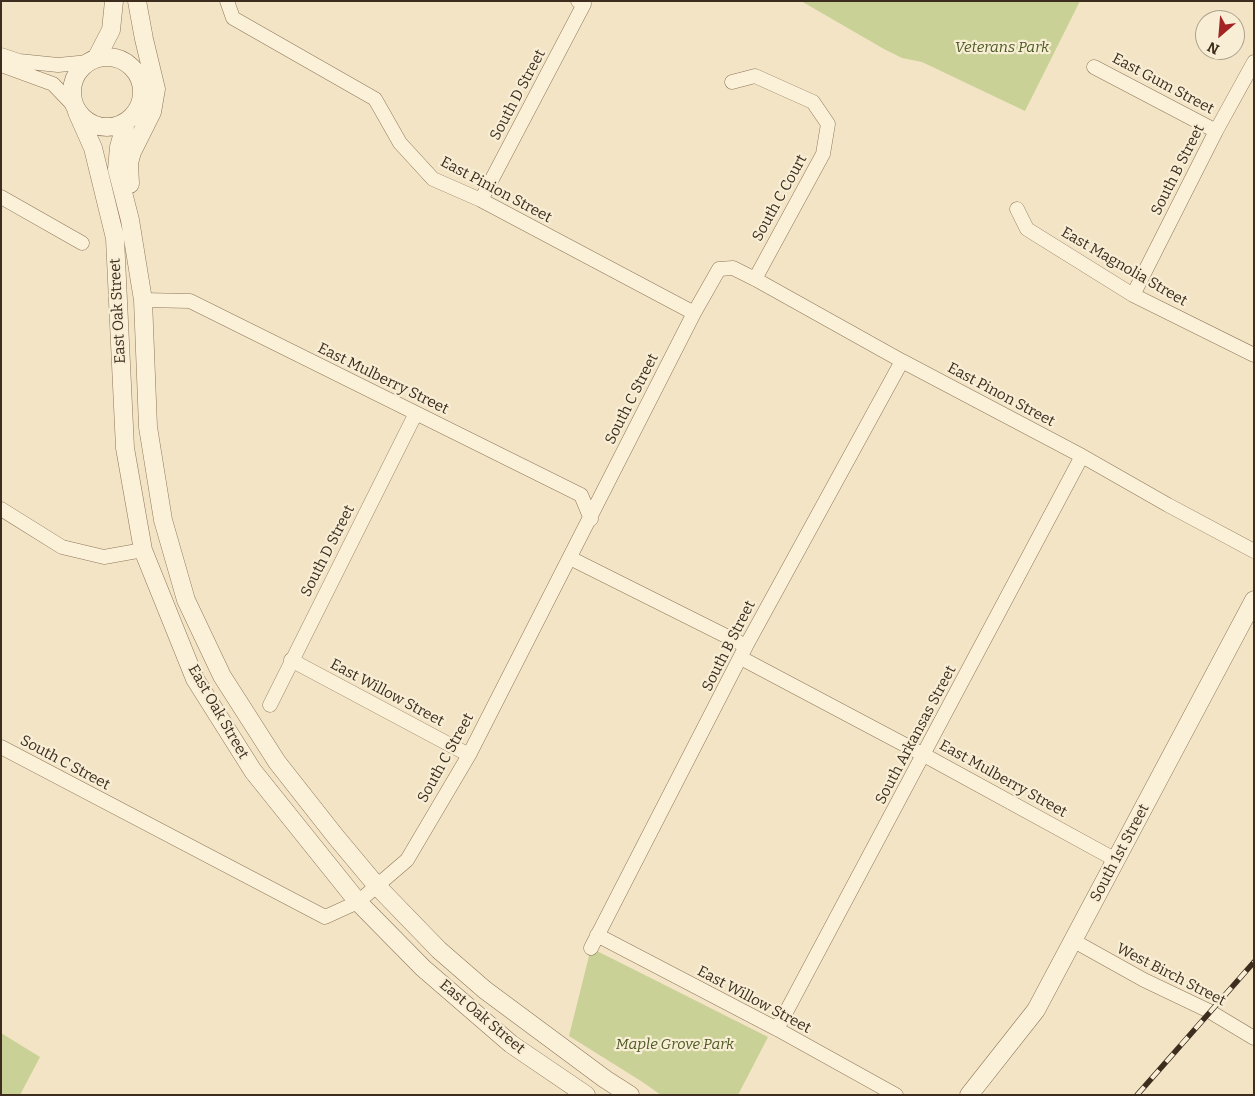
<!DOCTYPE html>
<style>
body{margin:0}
#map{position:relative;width:1255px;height:1096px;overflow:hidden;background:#f2e4c5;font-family:Bitter,serif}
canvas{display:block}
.frame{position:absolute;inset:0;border:2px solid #3d2d1e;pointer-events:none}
.north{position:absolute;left:1195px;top:10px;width:50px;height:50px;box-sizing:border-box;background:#f8eed5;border:1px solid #ada18c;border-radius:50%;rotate:207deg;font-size:14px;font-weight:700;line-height:20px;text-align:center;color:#3d2d1e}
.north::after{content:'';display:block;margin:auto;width:18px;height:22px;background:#a22424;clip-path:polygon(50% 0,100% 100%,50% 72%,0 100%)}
</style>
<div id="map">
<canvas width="1255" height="1096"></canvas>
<div class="frame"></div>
<div class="north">N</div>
</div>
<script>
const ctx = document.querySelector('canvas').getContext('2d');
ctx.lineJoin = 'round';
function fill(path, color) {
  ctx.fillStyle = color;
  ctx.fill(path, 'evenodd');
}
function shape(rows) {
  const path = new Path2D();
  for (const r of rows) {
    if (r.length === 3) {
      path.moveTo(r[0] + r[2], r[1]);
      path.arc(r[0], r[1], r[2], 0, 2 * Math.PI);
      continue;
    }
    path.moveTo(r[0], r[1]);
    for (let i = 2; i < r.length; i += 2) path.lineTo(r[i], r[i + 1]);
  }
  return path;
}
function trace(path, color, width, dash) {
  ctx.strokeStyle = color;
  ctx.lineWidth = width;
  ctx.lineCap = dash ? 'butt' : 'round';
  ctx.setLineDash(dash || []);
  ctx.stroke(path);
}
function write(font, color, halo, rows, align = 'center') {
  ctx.font = font + ' Bitter,serif';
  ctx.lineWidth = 4.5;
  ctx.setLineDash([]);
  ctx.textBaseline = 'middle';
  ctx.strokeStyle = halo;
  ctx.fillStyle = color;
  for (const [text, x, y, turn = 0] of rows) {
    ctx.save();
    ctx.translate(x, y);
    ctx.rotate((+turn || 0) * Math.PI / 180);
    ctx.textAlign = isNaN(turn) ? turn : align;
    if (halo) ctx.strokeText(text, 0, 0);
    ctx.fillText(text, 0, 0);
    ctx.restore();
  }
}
const green = shape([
 [801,1,1080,1,1025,111,922,62,902,58,884,49],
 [591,948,768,1037,738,1095,661,1095,641,1081,569,1036],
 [1,1033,40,1057,20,1095,1,1095]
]);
const minor = shape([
 [227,1,233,18,375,99,400,143,433,179,481,200,694,313],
 [1,55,19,61,58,65,89,62],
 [1,65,53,84,75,107],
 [1094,67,1216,131],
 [732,82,755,76,813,102,828,124,823,154,755,279],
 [1,197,82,243],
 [481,200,584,4,578,1],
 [1017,209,1027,229,1133,295,1254,355],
 [1133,295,1216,131,1254,62],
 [143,300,190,301,581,495,591,519],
 [1,509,62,547,104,557,143,550],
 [570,558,746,646],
 [741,658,924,755,1116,860],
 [291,660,469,755],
 [270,705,416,413],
 [1,747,325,917,358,902,407,860,469,755,694,313,719,269,733,268,755,279,902,361,1082,456,1168,505,1254,551],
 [597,935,777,1029,896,1095],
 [1074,941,1144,980,1209,1011,1254,1038],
 [591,948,746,646,902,361],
 [777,1029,1082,456]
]);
const tertiary = shape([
 [107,92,35],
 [96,59,111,30,114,1],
 [77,112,93,148,115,238,125,448,143,550,195,679,253,771,358,902,423,968,511,1044,586,1095],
 [126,122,119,147,117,169,130,220,143,300,148,427,163,520,186,600,222,676,277,762,336,837,377,886,439,950,485,990,605,1079,630,1095],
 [130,184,129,163,132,152,152,112,156,89,144,39,137,1],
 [969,1095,1036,1010,1254,600]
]);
const rail = shape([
 [1137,1095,1254,962]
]);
const parkNames = [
 ["Veterans Park",1002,48],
 ["Maple Grove Park",675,1045]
];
const streetNames = [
 ["East Gum Street",1163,84,28],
 ["South D Street",518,95,-62],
 ["South B Street",1178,170,-63],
 ["East Pinion Street",496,190,28],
 ["South C Court",780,198,-61],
 ["East Magnolia Street",1124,267,30],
 ["East Oak Street",118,311,-93],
 ["East Mulberry Street",383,379,26],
 ["East Pinon Street",1001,395,28],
 ["South C Street",632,399,-63],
 ["South D Street",328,551,-63],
 ["South B Street",729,646,-63],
 ["East Willow Street",387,693,28],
 ["East Oak Street",218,712,60],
 ["South Arkansas Street",916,735,-62],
 ["South C Street",446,758,-61],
 ["South C Street",65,763,28],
 ["East Mulberry Street",1003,779,29],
 ["South 1st Street",1120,853,-62],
 ["West Birch Street",1171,975,27],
 ["East Willow Street",754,1000,28],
 ["East Oak Street",482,1017,40]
];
fill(green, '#cad197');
trace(minor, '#8e7659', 15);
trace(tertiary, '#8e7659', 19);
trace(minor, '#fbf1d9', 14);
trace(tertiary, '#fbf1d9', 18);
trace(rail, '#3d2d1e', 5.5);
trace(rail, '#f8eed5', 4, [11]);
write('italic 15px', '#4d5b23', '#f8eed5', parkNames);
write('15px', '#3d2d1e', '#f8eed5', streetNames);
</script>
